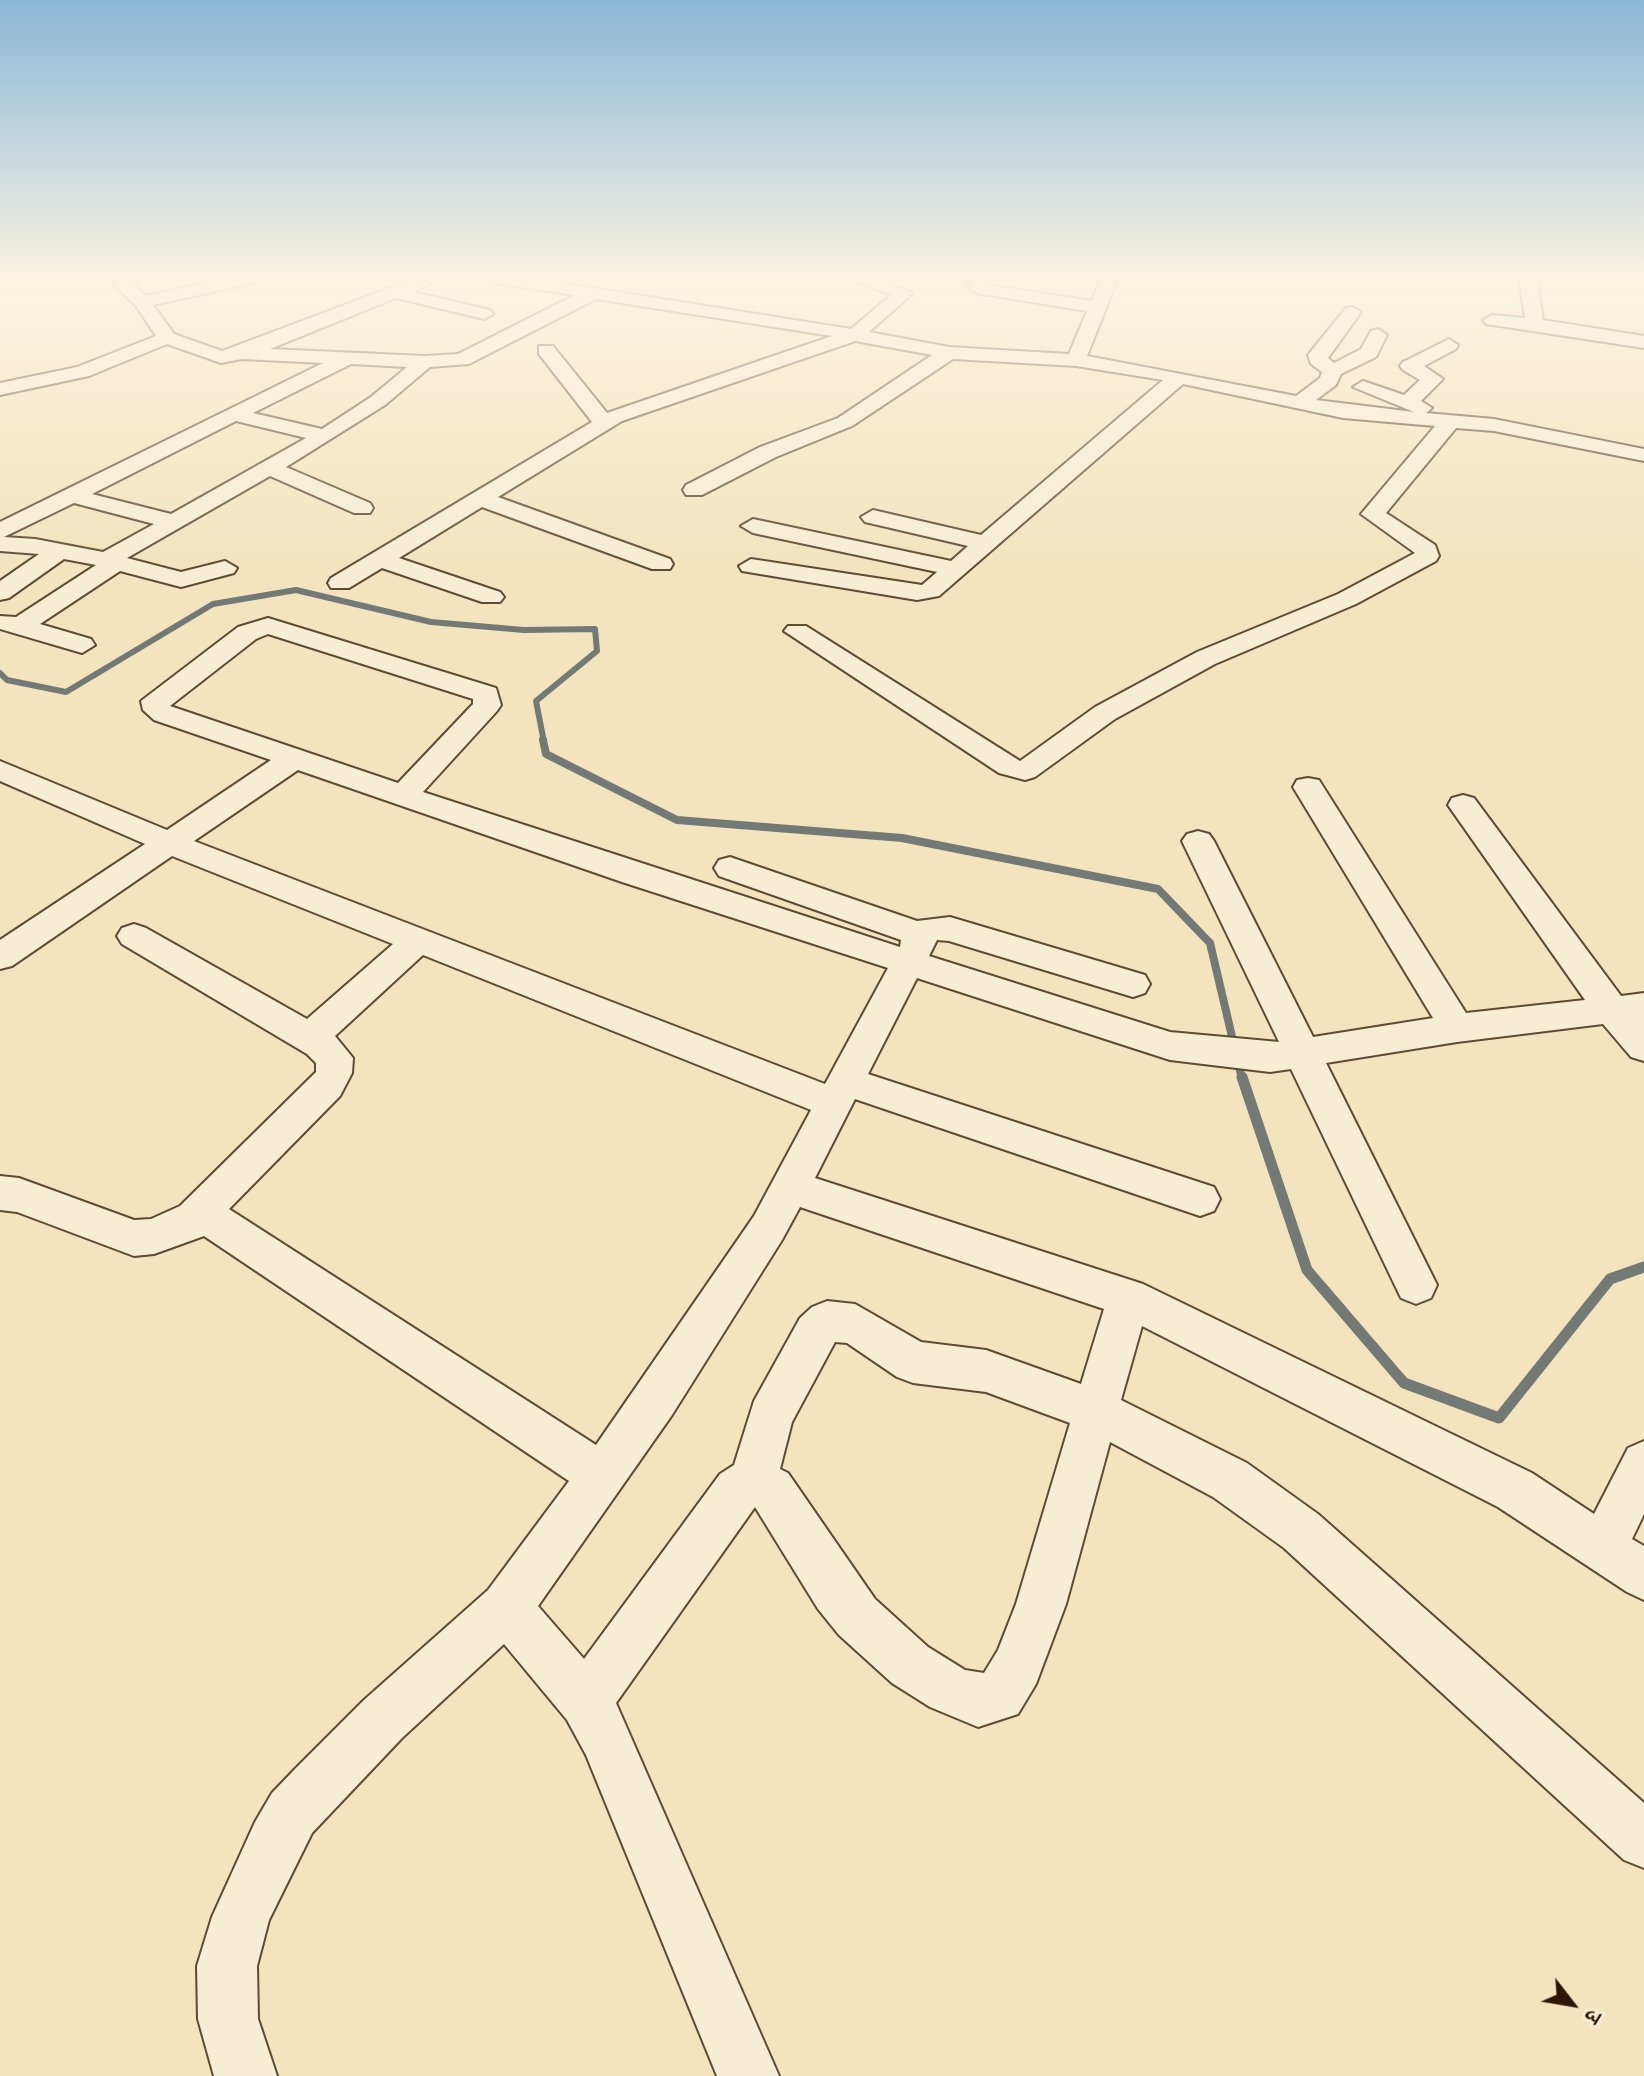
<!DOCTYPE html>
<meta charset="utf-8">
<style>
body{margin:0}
#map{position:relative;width:1644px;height:2076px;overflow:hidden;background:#f3e4be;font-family:"IM FELL Double Pica","Noto Serif Devanagari",serif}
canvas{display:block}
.north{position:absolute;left:1532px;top:1964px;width:80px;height:80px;-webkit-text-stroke:6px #f7edd5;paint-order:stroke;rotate:121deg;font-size:22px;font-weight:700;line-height:32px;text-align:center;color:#2e1707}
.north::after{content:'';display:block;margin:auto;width:28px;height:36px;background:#2e1707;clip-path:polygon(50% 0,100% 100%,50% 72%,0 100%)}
</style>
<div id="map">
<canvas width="1644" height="2076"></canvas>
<div class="north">उ</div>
</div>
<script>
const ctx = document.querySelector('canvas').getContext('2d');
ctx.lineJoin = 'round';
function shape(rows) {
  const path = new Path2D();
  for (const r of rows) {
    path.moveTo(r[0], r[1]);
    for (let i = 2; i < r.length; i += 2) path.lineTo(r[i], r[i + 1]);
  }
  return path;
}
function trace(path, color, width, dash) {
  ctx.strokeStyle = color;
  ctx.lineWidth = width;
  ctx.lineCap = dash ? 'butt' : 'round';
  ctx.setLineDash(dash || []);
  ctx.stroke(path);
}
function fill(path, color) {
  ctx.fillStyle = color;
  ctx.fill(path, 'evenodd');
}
const streamFar2 = shape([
 [0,673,7,680,66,692,213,604,296,590,431,622,524,630,595,629,597,651,536,701,544,742]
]);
const streamFar1 = shape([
 [543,740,546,754,677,820,902,838,1158,889,1210,943,1242,1079]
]);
const stream = shape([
 [1242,1077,1307,1270,1404,1383,1499,1418,1610,1279,1644,1267]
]);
const minor = shape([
 [107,278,125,278,146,296,229,278,262,278,254,283,153,305,174,334,222,351,416,278,440,278,413,292,490,310,493,314,484,319,396,298,270,349,425,356,458,354,575,295,494,283,486,278,530,278,851,329,891,295,846,278,873,278,913,293,869,332,949,347,1069,354,1087,311,976,293,968,286,973,278,990,278,987,285,1092,301,1101,278,1118,278,1087,356,1296,396,1320,378,1322,372,1311,364,1308,355,1346,308,1352,307,1361,312,1328,358,1334,363,1361,349,1371,331,1378,329,1387,335,1376,357,1341,374,1336,385,1316,400,1414,412,1353,387,1363,381,1404,395,1420,380,1403,370,1400,366,1403,362,1449,339,1458,345,1456,349,1424,366,1443,379,1421,401,1432,408,1426,413,1494,419,1644,449,1644,461,1494,431,1456,428,1386,513,1435,545,1439,556,1436,561,1356,604,1215,664,1115,719,1035,777,1025,780,999,773,784,631,788,626,806,626,1020,761,1095,707,1197,652,1338,594,1415,553,1361,514,1435,426,1343,418,1183,384,939,596,917,600,742,571,739,566,751,559,922,585,937,572,753,533,741,526,753,519,951,561,968,546,865,522,861,517,873,510,981,535,1163,380,1076,366,953,359,852,426,776,457,702,495,686,495,683,490,686,485,760,447,838,418,932,355,855,341,622,421,498,497,670,559,673,564,670,569,652,569,482,507,399,558,500,592,504,597,500,602,482,602,382,568,349,588,331,588,328,583,331,578,592,422,539,354,539,346,553,346,607,413,832,336,596,299,469,364,430,367,385,405,286,467,370,503,373,508,370,513,354,513,270,476,127,558,181,572,225,561,237,568,234,573,181,587,120,571,40,624,91,639,95,645,82,653,0,629,0,616,16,617,96,565,64,559,9,598,0,600,0,581,39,554,0,551,0,522,323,363,242,359,221,363,167,344,89,376,0,395,0,383,77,367,156,336,136,306,107,278],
 [351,364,407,367,371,397,322,429,253,413,351,364],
 [236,421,306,438,171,514,92,494,236,421],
 [74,503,154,524,103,552,35,539,4,537,74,503],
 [1519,278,1537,278,1543,320,1644,336,1644,348,1486,324,1483,320,1492,315,1525,318,1519,278],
 [268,618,496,688,501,705,497,711,423,792,900,947,901,940,719,876,714,868,719,860,730,857,917,921,950,917,1145,975,1150,984,1145,993,1133,997,949,941,937,940,929,956,1170,1032,1279,1042,1182,841,1187,834,1198,831,1209,834,1214,841,1313,1037,1433,1018,1293,787,1297,780,1308,778,1319,780,1466,1013,1585,1000,1448,805,1452,798,1463,795,1474,798,1621,996,1644,993,1644,1061,1631,1057,1603,1024,1457,1042,1326,1063,1437,1285,1431,1298,1416,1304,1401,1298,1291,1069,1270,1072,1170,1060,917,978,868,1074,1214,1187,1220,1199,1214,1211,1200,1216,855,1099,815,1178,1143,1284,1532,1473,1594,1514,1628,1448,1644,1441,1644,1514,1632,1539,1644,1546,1644,1600,1627,1592,1498,1507,1142,1326,1121,1400,1247,1463,1318,1514,1644,1803,1644,1868,1624,1860,1284,1548,1213,1497,1110,1442,1066,1604,1036,1684,1018,1714,978,1727,930,1707,892,1683,839,1635,818,1609,755,1507,616,1703,779,2076,717,2076,586,1755,567,1720,504,1644,402,1738,312,1833,269,1920,257,1966,258,2019,277,2076,214,2076,198,2019,197,1966,212,1917,255,1822,272,1793,295,1769,364,1700,488,1590,569,1481,204,1236,154,1254,134,1256,17,1212,0,1210,0,1176,19,1178,134,1220,151,1219,180,1206,316,1072,316,1063,307,1054,122,944,117,936,122,928,134,924,146,928,307,1019,393,944,172,856,12,966,0,969,0,940,145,844,0,781,0,761,167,830,271,760,154,720,143,710,141,701,238,627,268,618],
 [268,634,473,699,473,704,398,783,170,706,256,639,268,634],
 [298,770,622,882,888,968,825,1084,194,841,298,770],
 [423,955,811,1110,754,1216,596,1445,229,1209,340,1096,352,1073,353,1058,335,1036,423,955],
 [800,1207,1104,1309,1081,1384,986,1350,921,1342,855,1304,827,1301,812,1307,800,1318,754,1401,734,1465,720,1474,584,1659,538,1606,672,1415,782,1240,800,1207],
 [835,1342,847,1343,897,1377,913,1383,986,1392,1070,1423,1016,1604,998,1650,984,1673,965,1670,928,1647,875,1599,788,1473,780,1469,792,1422,835,1342]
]);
trace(streamFar2, '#737974', 6);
trace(streamFar1, '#737974', 8);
trace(stream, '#737974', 11);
trace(minor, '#5f4a35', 4);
fill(minor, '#f7edd5');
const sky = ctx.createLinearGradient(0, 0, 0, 569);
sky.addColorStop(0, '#8bb7d7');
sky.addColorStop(0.49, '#faf3e2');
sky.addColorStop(1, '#faf3e200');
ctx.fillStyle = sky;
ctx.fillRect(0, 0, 1644, 569);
</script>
